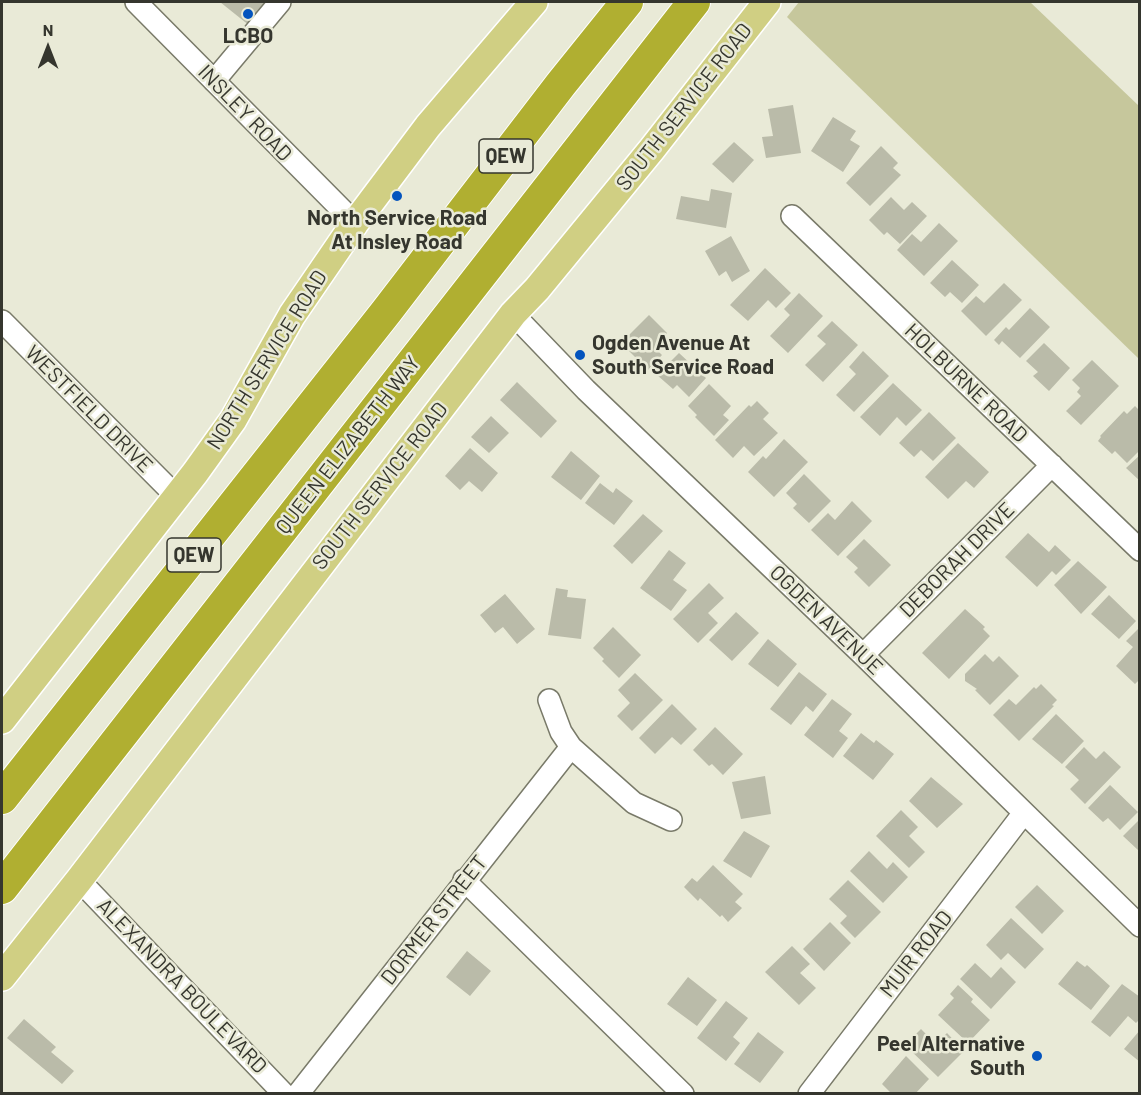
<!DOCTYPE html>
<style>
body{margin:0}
#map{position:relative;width:1141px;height:1095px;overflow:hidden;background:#e9ead7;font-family:Barlow,sans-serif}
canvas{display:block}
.frame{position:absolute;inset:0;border:3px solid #35362e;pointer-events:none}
.north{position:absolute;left:18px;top:18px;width:60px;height:60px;-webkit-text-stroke:4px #e9ead7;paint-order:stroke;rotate:0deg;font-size:16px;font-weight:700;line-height:24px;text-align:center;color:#35362e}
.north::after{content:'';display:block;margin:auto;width:21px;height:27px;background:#35362e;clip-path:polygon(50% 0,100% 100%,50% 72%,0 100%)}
</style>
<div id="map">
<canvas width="1141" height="1095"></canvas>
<div class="frame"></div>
<div class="north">N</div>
</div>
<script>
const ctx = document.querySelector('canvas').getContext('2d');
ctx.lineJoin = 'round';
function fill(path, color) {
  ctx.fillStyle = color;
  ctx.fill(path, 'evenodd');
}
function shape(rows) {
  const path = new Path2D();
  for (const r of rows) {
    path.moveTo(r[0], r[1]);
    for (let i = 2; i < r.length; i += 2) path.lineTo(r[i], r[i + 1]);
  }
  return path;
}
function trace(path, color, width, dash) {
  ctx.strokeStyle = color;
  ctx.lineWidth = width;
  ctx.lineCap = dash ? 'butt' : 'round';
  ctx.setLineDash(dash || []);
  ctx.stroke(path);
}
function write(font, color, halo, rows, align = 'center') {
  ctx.font = font + ' Barlow,sans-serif';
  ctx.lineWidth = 5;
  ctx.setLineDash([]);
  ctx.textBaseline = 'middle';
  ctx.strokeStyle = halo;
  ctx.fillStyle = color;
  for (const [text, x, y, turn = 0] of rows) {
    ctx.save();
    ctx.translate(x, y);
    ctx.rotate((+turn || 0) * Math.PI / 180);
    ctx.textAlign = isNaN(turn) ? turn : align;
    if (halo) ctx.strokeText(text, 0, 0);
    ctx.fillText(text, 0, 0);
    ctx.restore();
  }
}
const green = shape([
 [799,2,1030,2,1139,106,1139,359,787,17]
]);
const building = shape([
 [220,2,269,2,250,26],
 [793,105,801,153,766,158,762,137,773,136,768,109],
 [833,117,856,131,850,140,860,146,843,172,811,151],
 [734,142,754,160,733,183,712,164],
 [881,146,898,163,893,168,901,175,870,206,846,183],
 [711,189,732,193,726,228,676,219,681,196,709,201],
 [891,197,904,210,912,202,927,216,900,244,887,232,884,235,869,220],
 [939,223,958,241,924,276,897,250,912,234,921,242],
 [731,236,750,271,732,282,726,271,719,276,705,251],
 [952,260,979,285,962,303,950,292,945,297,930,283],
 [765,268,791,293,776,308,768,300,748,321,730,305],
 [1004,283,1022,300,986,336,961,311,976,296,984,303],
 [799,293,823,316,788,353,770,336,790,315,784,309],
 [1030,308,1050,327,1020,358,1002,341,999,345,994,340,1006,327,1009,330],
 [649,315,667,333,662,339,667,344,659,352,662,355,648,370,621,343],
 [832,321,858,345,823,382,805,365,826,344,817,336],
 [1044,343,1070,368,1049,391,1033,376,1038,372,1026,361],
 [863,351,889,376,854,412,836,395,856,374,849,367],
 [679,353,706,378,689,397,677,385,673,389,657,375],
 [1092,360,1119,386,1081,425,1066,411,1081,396,1077,392,1080,388,1072,380],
 [517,382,557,421,541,438,500,400],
 [893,383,922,410,906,426,897,417,880,436,860,417],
 [709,384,731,406,723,415,729,420,714,436,695,417,697,415,688,406],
 [757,401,769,413,763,419,778,433,754,456,744,446,733,458,715,440,749,405,751,407],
 [1135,406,1140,411,1138,425,1140,427,1140,450,1127,463,1115,451,1112,454,1098,441,1101,437,1100,436,1124,411,1127,414],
 [929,412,956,438,933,461,921,450,914,457,899,443],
 [491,416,509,433,489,453,471,437],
 [784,439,808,462,774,497,748,472,763,456,766,459],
 [958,443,989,472,974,488,966,481,948,499,925,477],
 [470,448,498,473,482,492,469,481,460,490,445,476],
 [571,451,600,476,581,500,551,477],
 [1140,455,1140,481,1126,468],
 [804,474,831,501,809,523,793,508,797,504,786,493],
 [600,483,613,493,616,488,633,501,614,525,585,503],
 [852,501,872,521,838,556,811,530,828,513,835,520],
 [643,514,663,531,632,564,613,546],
 [1028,533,1049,552,1055,545,1071,560,1056,575,1052,571,1037,587,1005,557],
 [864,539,891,565,869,587,854,572,858,568,846,557],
 [669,550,686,563,673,580,687,590,671,611,640,588],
 [1078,561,1107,587,1081,614,1054,585],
 [709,583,724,598,708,613,718,623,698,643,673,619],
 [556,588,568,590,567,597,586,599,581,639,548,635],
 [505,594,535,629,517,644,503,627,495,633,480,615],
 [1109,595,1136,621,1119,639,1091,614],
 [965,609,985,627,983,629,990,636,949,679,922,653],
 [736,612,759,633,732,661,709,640],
 [613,627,641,655,619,678,602,661,604,659,593,648],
 [1140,627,1140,679,1135,684,1116,666,1133,647,1126,641],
 [768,639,797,664,778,687,748,664],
 [985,654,993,662,999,656,1019,676,990,705,975,690,977,689,965,681,965,674],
 [799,672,827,694,813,712,806,706,791,725,770,709],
 [635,673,663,700,632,731,617,716,630,703,618,690],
 [1041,684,1057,700,1052,705,1054,706,1019,741,993,715,1009,699,1016,705,1034,687,1036,689],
 [832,699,852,714,839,731,848,738,833,758,804,735],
 [672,704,697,729,681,745,672,737,655,754,639,738],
 [1056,714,1084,741,1062,764,1032,739],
 [715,727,743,754,723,775,712,764,709,766,693,750],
 [861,733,874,743,876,740,894,754,873,780,843,756],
 [1084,747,1096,759,1104,751,1121,767,1085,804,1070,789,1079,780,1065,767],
 [765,776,771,814,741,819,732,782],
 [931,777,963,804,937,828,909,801],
 [1110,785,1138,812,1120,830,1108,818,1103,822,1088,808],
 [901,810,918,827,909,836,925,852,909,868,876,836],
 [1140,819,1140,848,1138,850,1123,836],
 [744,831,770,846,751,878,723,861],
 [869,851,887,869,893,862,908,877,883,903,850,871],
 [713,865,743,894,735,902,742,908,728,922,722,915,720,917,700,898,698,901,684,887,692,878,697,882],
 [848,880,881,912,855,938,840,923,847,916,829,899],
 [1037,885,1064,911,1042,934,1015,907],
 [1011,918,1044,949,1025,969,1008,953,1001,960,986,945],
 [830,922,851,943,824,971,803,949],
 [792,946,810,964,800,973,816,988,799,1005,765,972],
 [467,951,491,971,470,996,446,977],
 [1077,961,1085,967,1087,965,1110,986,1091,1010,1058,984],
 [975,963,991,978,1001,967,1016,982,991,1009,960,979],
 [688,977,717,1000,697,1026,667,1004],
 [1122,984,1140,997,1140,1019,1136,1023,1128,1016,1110,1037,1091,1022],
 [958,985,973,999,971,1002,990,1020,968,1043,938,1015,954,998,950,994],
 [726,1001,748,1018,733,1037,740,1043,726,1061,697,1038],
 [24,1019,56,1047,51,1052,74,1071,62,1084,7,1038],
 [921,1029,936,1044,947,1033,964,1051,938,1077,905,1045],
 [1140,1030,1140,1062,1124,1049],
 [758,1032,784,1052,760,1083,734,1064],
 [906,1056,929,1079,915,1094,892,1094,882,1084]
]);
const minor = shape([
 [136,2,355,223],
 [214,81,280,2],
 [792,216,1140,550],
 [513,314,586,390,863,655,1140,926],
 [2,321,176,496],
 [863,655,1052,465],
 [549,700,561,732,571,747,634,803,671,820],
 [79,880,284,1094],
 [464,880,683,1094],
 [298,1094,571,747],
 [809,1094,1023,814]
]);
const major = shape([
 [2,720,195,473,233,420,292,315,355,223,428,126,534,2],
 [2,977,79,880,513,314,537,289,652,149,767,2]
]);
const highway = shape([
 [2,798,386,312,561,84,627,2],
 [2,888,694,2]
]);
const markers = [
 [248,14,6,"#0454be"],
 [397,196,6,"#0454be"],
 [580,355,6,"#0454be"],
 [1037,1056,6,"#0454be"]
];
const shields = [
 [506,156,54],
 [194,555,54]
];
const shieldNames = [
 ["QEW",506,156],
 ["QEW",194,555]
];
const poiNames = [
 ["LCBO",248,36],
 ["North Service Road",397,218],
 ["At Insley Road",397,242],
 ["Ogden Avenue At",592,343,"left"],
 ["South Service Road",592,367,"left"],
 ["Peel Alternative",1025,1044,"right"],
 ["South",1025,1068,"right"]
];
const streetNames = [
 ["SOUTH SERVICE ROAD",684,107,-52],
 ["INSLEY ROAD",245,113,46],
 ["NORTH SERVICE ROAD",267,360,-58],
 ["HOLBURNE ROAD",966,383,44],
 ["WESTFIELD DRIVE",89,409,45],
 ["QUEEN ELIZABETH WAY",348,445,-52],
 ["SOUTH SERVICE ROAD",380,486,-52],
 ["DEBORAH DRIVE",957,560,-45],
 ["OGDEN AVENUE",826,620,44],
 ["DORMER STREET",434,920,-52],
 ["MUIR ROAD",916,954,-52],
 ["ALEXANDRA BOULEVARD",182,986,46]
];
fill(green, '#c6c79c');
fill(building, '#babba9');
trace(minor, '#797a69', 24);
trace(major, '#fff', 30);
trace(highway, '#fff', 34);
trace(minor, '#fff', 21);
trace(major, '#d0cf83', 27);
trace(highway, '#b0af31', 32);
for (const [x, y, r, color] of markers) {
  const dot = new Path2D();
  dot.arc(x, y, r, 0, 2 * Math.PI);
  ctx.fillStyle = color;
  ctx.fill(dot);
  trace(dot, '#e9ead7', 2);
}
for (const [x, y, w] of shields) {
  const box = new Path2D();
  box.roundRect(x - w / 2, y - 17, w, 34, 4.5);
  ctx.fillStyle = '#e9ead7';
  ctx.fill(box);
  trace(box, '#35362e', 1.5);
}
write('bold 20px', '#35362e', null, shieldNames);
write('bold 21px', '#35362e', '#e9ead7', poiNames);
write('21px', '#35362e', '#e9ead7', streetNames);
</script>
